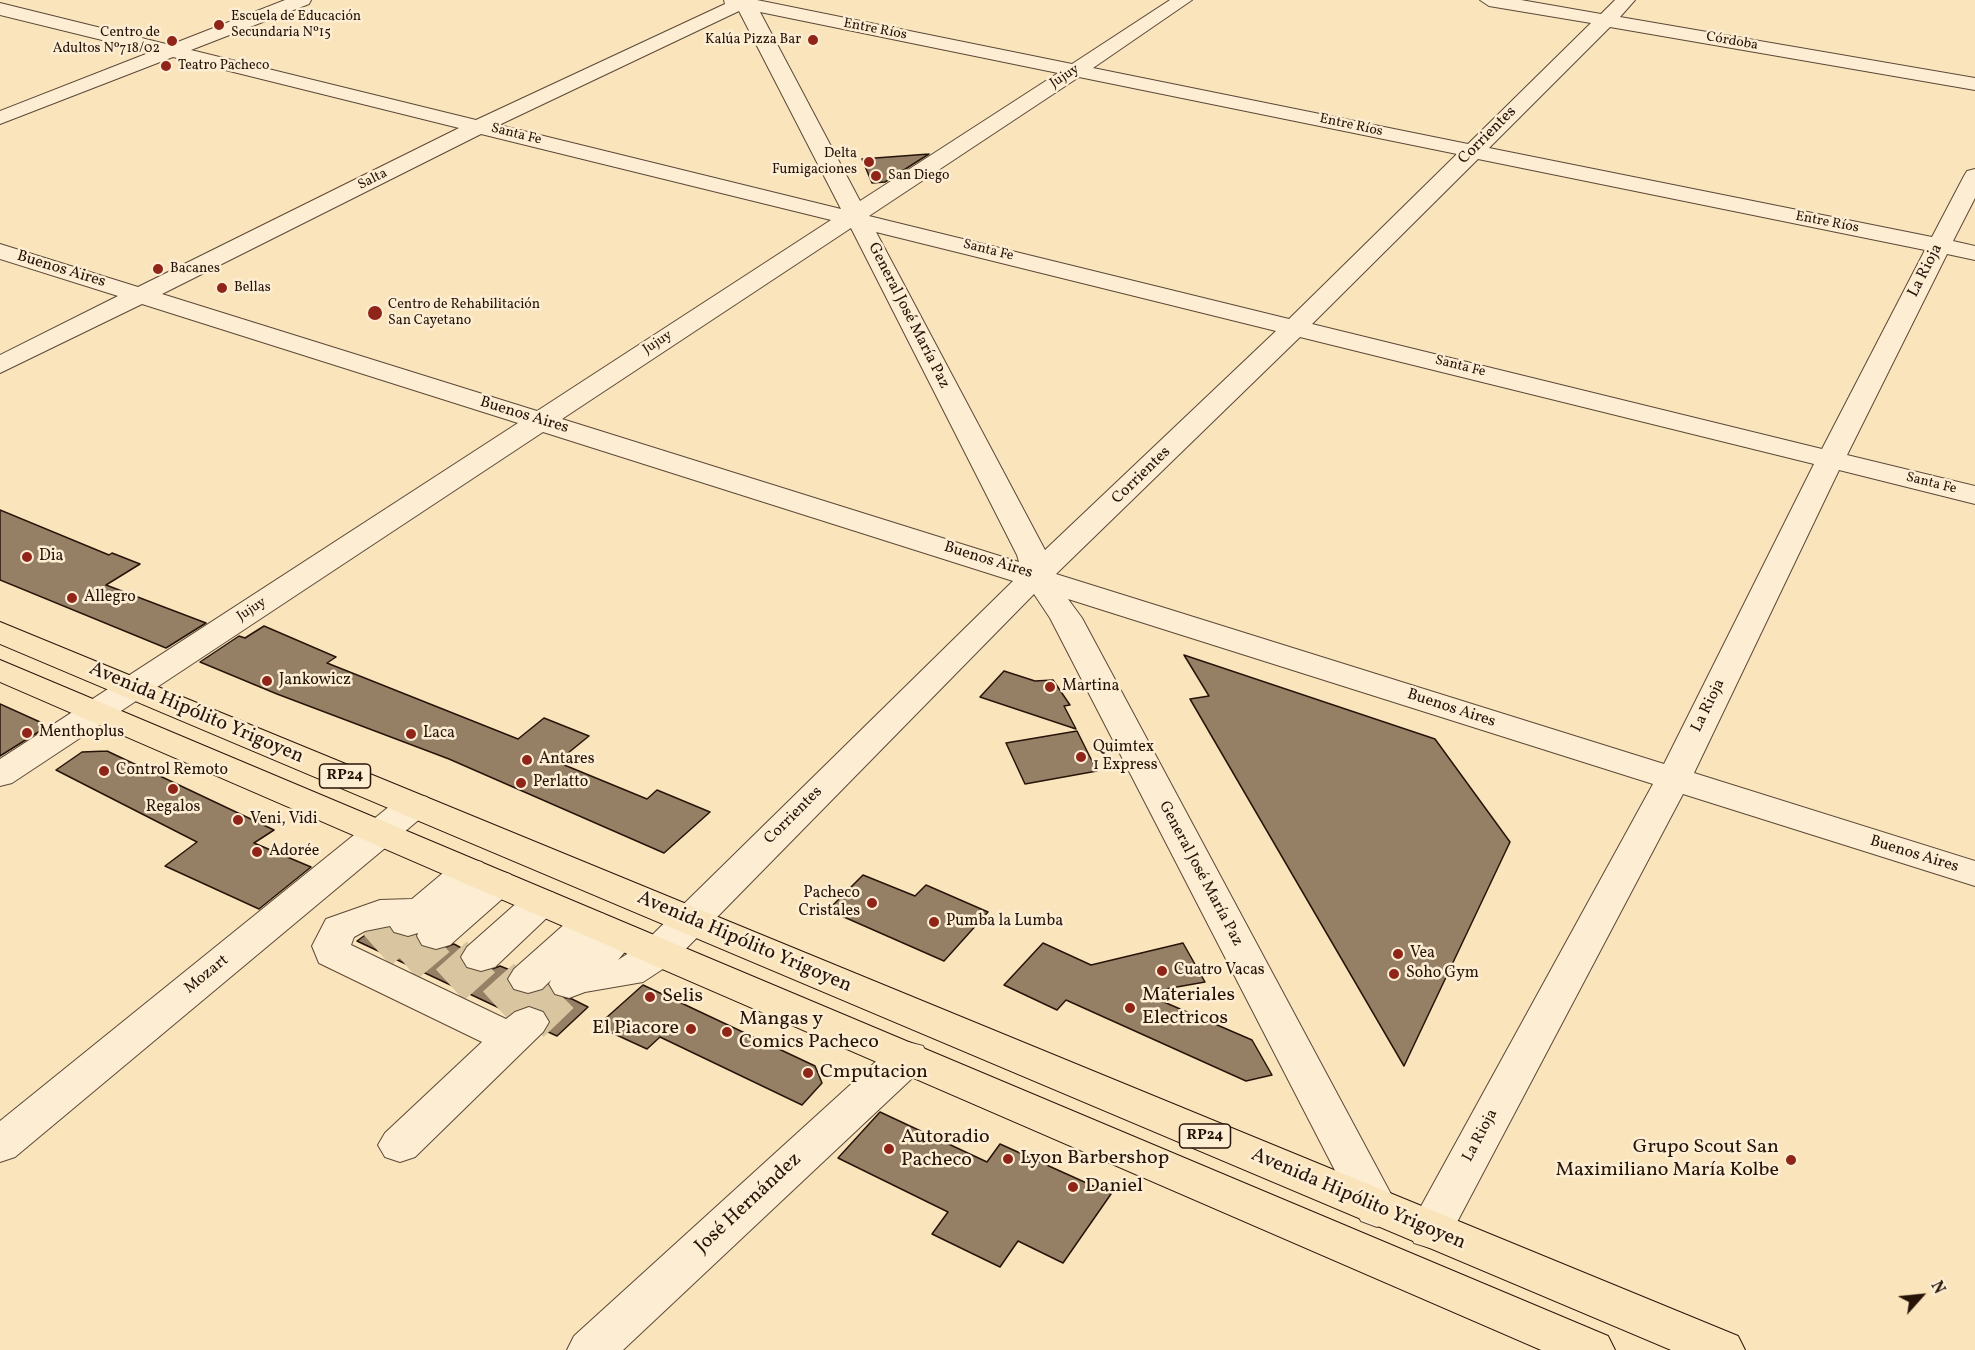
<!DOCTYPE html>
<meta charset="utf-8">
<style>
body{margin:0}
#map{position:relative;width:1975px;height:1350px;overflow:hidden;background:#fae4bc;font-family:Vollkorn,serif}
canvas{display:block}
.north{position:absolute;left:1891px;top:1266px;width:60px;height:60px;-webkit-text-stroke:4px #fcedd3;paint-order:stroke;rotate:63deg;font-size:16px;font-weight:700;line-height:24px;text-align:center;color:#271409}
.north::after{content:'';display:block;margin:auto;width:21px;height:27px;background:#271409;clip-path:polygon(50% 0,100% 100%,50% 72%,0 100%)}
</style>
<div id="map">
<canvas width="1975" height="1350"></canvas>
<div class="north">N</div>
</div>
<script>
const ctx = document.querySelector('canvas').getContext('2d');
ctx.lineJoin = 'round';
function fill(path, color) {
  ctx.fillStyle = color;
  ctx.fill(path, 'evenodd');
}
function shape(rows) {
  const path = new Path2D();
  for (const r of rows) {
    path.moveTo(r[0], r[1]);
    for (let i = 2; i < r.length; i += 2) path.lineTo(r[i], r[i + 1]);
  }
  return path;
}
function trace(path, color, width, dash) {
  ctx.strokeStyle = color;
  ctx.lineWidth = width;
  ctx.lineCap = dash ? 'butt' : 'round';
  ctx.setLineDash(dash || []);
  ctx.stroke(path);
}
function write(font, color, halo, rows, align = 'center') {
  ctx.font = font + ' Vollkorn,serif';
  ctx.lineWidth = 5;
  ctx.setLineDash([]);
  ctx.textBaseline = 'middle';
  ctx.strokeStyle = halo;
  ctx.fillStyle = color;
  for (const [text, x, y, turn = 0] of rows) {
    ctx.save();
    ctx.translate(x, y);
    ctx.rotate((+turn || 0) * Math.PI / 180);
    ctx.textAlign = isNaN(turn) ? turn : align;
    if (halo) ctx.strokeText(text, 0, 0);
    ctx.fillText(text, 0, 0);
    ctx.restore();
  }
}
const building = shape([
 [929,154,885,182,872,183,862,159,929,154],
 [0,510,109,555,112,553,140,564,106,585,206,623,166,648,0,580,0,510],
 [264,626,336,657,327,663,518,739,544,718,589,736,557,762,647,799,657,790,710,812,664,853,449,759,277,694,200,662,239,636,245,638,264,626],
 [1184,655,1435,739,1510,842,1404,1066,1190,699,1209,696,1184,655],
 [1004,671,1035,681,1053,680,1070,705,1064,706,1076,729,980,697,1004,671],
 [0,704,40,722,40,731,0,756,0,704],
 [1077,731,1097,771,1025,784,1006,743,1077,731],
 [107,751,274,830,254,843,311,867,259,909,165,866,197,842,56,770,82,752,107,751],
 [863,875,915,896,926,885,988,912,944,961,828,910,863,875],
 [389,928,393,934,407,938,415,936,421,947,435,951,454,944,463,949,459,958,466,969,482,973,500,966,510,970,506,980,513,991,529,995,547,988,554,996,572,999,588,1007,557,1036,546,1031,551,1021,544,1010,528,1005,510,1013,357,941,368,933,389,928],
 [1043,943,1091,965,1183,943,1205,982,1143,993,1252,1040,1272,1075,1246,1081,1066,1000,1057,1010,1004,985,1043,943],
 [643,985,815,1066,822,1083,802,1105,660,1037,647,1049,597,1026,643,985],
 [880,1112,987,1162,1000,1144,1111,1194,1063,1263,1018,1241,1000,1267,932,1234,948,1212,838,1158,880,1112]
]);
const minorTunnel = shape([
 [377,950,408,923],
 [404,963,436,936],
 [450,985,481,957],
 [497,1007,528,979],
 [529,1022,559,993]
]);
const minor = shape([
 [285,0,311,0,309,4,191,50,476,120,725,4,724,0,757,0,1072,64,1170,0,1192,0,1093,68,1468,144,1591,23,1489,6,1480,0,1521,0,1601,14,1615,0,1635,0,1620,17,1975,78,1975,90,1610,27,1489,148,1932,237,1964,176,1967,171,1975,169,1975,198,1953,241,1975,246,1975,260,1947,254,1847,455,1975,486,1975,504,1839,470,1694,773,1975,861,1975,886,1683,794,1446,1243,1430,1248,1414,1243,1408,1230,1653,784,1068,599,1082,618,1399,1209,1393,1221,1377,1227,1361,1221,1050,618,1034,594,672,963,643,982,585,992,569,998,555,994,549,984,551,980,542,989,528,993,514,989,508,979,514,969,576,914,590,910,604,914,609,923,607,926,619,923,633,927,638,936,618,960,644,943,1013,581,543,432,12,783,0,786,0,759,518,423,142,304,0,373,0,355,118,296,0,259,0,244,138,287,459,128,173,57,0,124,0,111,151,52,0,15,0,3,170,45,285,0],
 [739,11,841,209,499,125,739,11],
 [760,12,1058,73,860,201,760,12],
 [1079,77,1457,154,1289,319,869,216,1079,77],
 [481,134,831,220,537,411,162,294,481,134],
 [1478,159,1925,250,1822,449,1312,324,1478,159],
 [851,228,1017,555,1019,562,562,419,851,228],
 [876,232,1276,331,1045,550,876,232],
 [1300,337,1814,464,1664,764,1056,574,1300,337],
 [414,794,427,797,432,805,427,813,15,1157,0,1162,0,1121,401,797,414,794],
 [469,859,482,862,488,871,486,874,497,870,510,874,516,883,510,892,450,945,436,949,422,945,417,936,418,933,408,936,394,932,390,926,365,931,354,937,351,945,506,1019,515,1012,529,1007,543,1012,549,1022,543,1032,415,1157,400,1162,385,1157,378,1145,385,1133,482,1042,319,963,312,946,326,919,380,900,412,899,456,862,469,859],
 [541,889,554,893,560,902,554,911,495,967,481,971,467,967,461,957,467,947,528,893,541,889],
 [908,1042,923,1046,929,1057,923,1068,623,1350,567,1350,574,1336,893,1046,908,1042]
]);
const major = shape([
 [0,622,1738,1336,1745,1350,1671,1350,0,644,0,622],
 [0,660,1608,1336,1615,1350,1541,1350,0,682,0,660]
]);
const markers = [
 [219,25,6,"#8f2418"],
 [813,40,6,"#8f2418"],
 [172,41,6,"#8f2418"],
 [166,66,6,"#8f2418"],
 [869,162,6,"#8f2418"],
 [876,176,6,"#8f2418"],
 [158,269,6,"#8f2418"],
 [222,288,6,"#8f2418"],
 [375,313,8,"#8f2418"],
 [27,557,6,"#8f2418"],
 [72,598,6,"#8f2418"],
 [267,681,6,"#8f2418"],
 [1050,687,6,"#8f2418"],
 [27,733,6,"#8f2418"],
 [411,734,6,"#8f2418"],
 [1081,757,6,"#8f2418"],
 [527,760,6,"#8f2418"],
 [104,771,6,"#8f2418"],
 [521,783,6,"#8f2418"],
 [173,789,6,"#8f2418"],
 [238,820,6,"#8f2418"],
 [257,852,6,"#8f2418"],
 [872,903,6,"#8f2418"],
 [934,922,6,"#8f2418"],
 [1398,954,6,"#8f2418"],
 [1162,971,6,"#8f2418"],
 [1394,974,6,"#8f2418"],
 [650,997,6,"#8f2418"],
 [1130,1008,6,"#8f2418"],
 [691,1029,6,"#8f2418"],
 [727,1032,6,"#8f2418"],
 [808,1073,6,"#8f2418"],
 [889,1149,6,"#8f2418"],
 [1008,1159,6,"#8f2418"],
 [1791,1160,6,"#8f2418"],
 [1073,1187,6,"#8f2418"]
];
const farPoinames = [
 ["Escuela de Educación",231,17],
 ["Secundaria Nº15",231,33],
 ["Centro de",160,33,"right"],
 ["Adultos Nº718/02",160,49,"right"],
 ["Kalúa Pizza Bar",801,40,"right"],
 ["Teatro Pacheco",178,66],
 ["Delta",857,154,"right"],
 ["Fumigaciones",857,170,"right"],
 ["San Diego",888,176],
 ["Bacanes",170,269],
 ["Bellas",234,288],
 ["Centro de Rehabilitación",388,305],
 ["San Cayetano",388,321]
];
const farStreetnames = [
 ["Entre Ríos",875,30,11],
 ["Córdoba",1732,42,10],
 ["Jujuy",1065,77,-33],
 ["Entre Ríos",1351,126,12],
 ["Santa Fe",516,135,14],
 ["Salta",373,180,-27],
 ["Entre Ríos",1827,223,11],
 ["Santa Fe",988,251,14],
 ["Jujuy",658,343,-33],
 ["Santa Fe",1460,367,14],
 ["Santa Fe",1931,484,14],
 ["Jujuy",252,610,-33]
];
const shields = [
 [345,776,51],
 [1205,1136,51]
];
const shieldNames = [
 ["RP24",345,776],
 ["RP24",1205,1136]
];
const streetNames = [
 ["Corrientes",1488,136,-45],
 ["Buenos Aires",61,270,17],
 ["La Rioja",1926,271,-63],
 ["General José María Paz",908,316,63],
 ["Buenos Aires",524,416,17],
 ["Corrientes",1142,476,-44],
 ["Buenos Aires",988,561,17],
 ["La Rioja",1709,706,-64],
 ["Buenos Aires",1451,709,18],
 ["Corrientes",794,816,-45],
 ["Buenos Aires",1914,855,17],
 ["General José María Paz",1200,874,62],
 ["Mozart",207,975,-39],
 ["La Rioja",1481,1136,-62]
];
const poiNames = [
 ["Dia",39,557],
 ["Allegro",84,598],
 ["Jankowicz",279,681],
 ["Martina",1062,687],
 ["Menthoplus",39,733],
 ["Laca",423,734],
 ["Quimtex",1093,748],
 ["1 Express",1093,766],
 ["Antares",539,760],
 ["Control Remoto",116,771],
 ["Perlatto",533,783],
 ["Regalos",173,808,"center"],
 ["Veni, Vidi",250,820],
 ["Adorée",269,852],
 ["Pacheco",860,894,"right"],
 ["Cristales",860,912,"right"],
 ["Pumba la Lumba",946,922],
 ["Vea",1410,954],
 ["Cuatro Vacas",1174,971],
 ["Soho Gym",1406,974]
];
const nearStreetnames = [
 ["Avenida Hipólito Yrigoyen",196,714,23],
 ["Avenida Hipólito Yrigoyen",744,943,23],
 ["Avenida Hipólito Yrigoyen",1358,1200,23],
 ["José Hernández",749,1204,-43]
];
const nearPoinames = [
 ["Materiales",1142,996],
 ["Electricos",1142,1019],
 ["Selis",662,997],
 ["Mangas y",739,1020],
 ["Comics Pacheco",739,1043],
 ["El Piacore",679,1029,"right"],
 ["Cmputacion",820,1073],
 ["Autoradio",901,1138],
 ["Pacheco",901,1161],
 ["Grupo Scout San",1779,1148,"right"],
 ["Maximiliano María Kolbe",1779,1171,"right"],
 ["Lyon Barbershop",1020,1159],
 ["Daniel",1085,1187]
];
fill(building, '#958066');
trace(building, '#271409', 1.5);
trace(minorTunnel, '#dac5a1', 42, [42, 21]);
trace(minor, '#5c4836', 2);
trace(major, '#271409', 2);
fill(minor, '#fcedd3');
fill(major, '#fae4bc');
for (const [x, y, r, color] of markers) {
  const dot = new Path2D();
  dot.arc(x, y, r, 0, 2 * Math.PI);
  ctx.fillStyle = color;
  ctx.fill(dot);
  trace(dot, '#fcedd3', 2);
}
write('14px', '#271409', '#fcedd3', farPoinames, 'left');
write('14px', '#271409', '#fcedd3', farStreetnames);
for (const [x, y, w] of shields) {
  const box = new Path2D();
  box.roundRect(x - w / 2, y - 12, w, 24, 4.5);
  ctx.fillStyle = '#fcedd3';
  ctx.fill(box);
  trace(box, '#271409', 1.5);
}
write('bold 15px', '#271409', null, shieldNames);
write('16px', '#271409', '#fcedd3', streetNames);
write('16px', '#271409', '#fcedd3', poiNames, 'left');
write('20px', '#271409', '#fcedd3', nearStreetnames);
write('20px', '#271409', '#fcedd3', nearPoinames, 'left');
</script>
